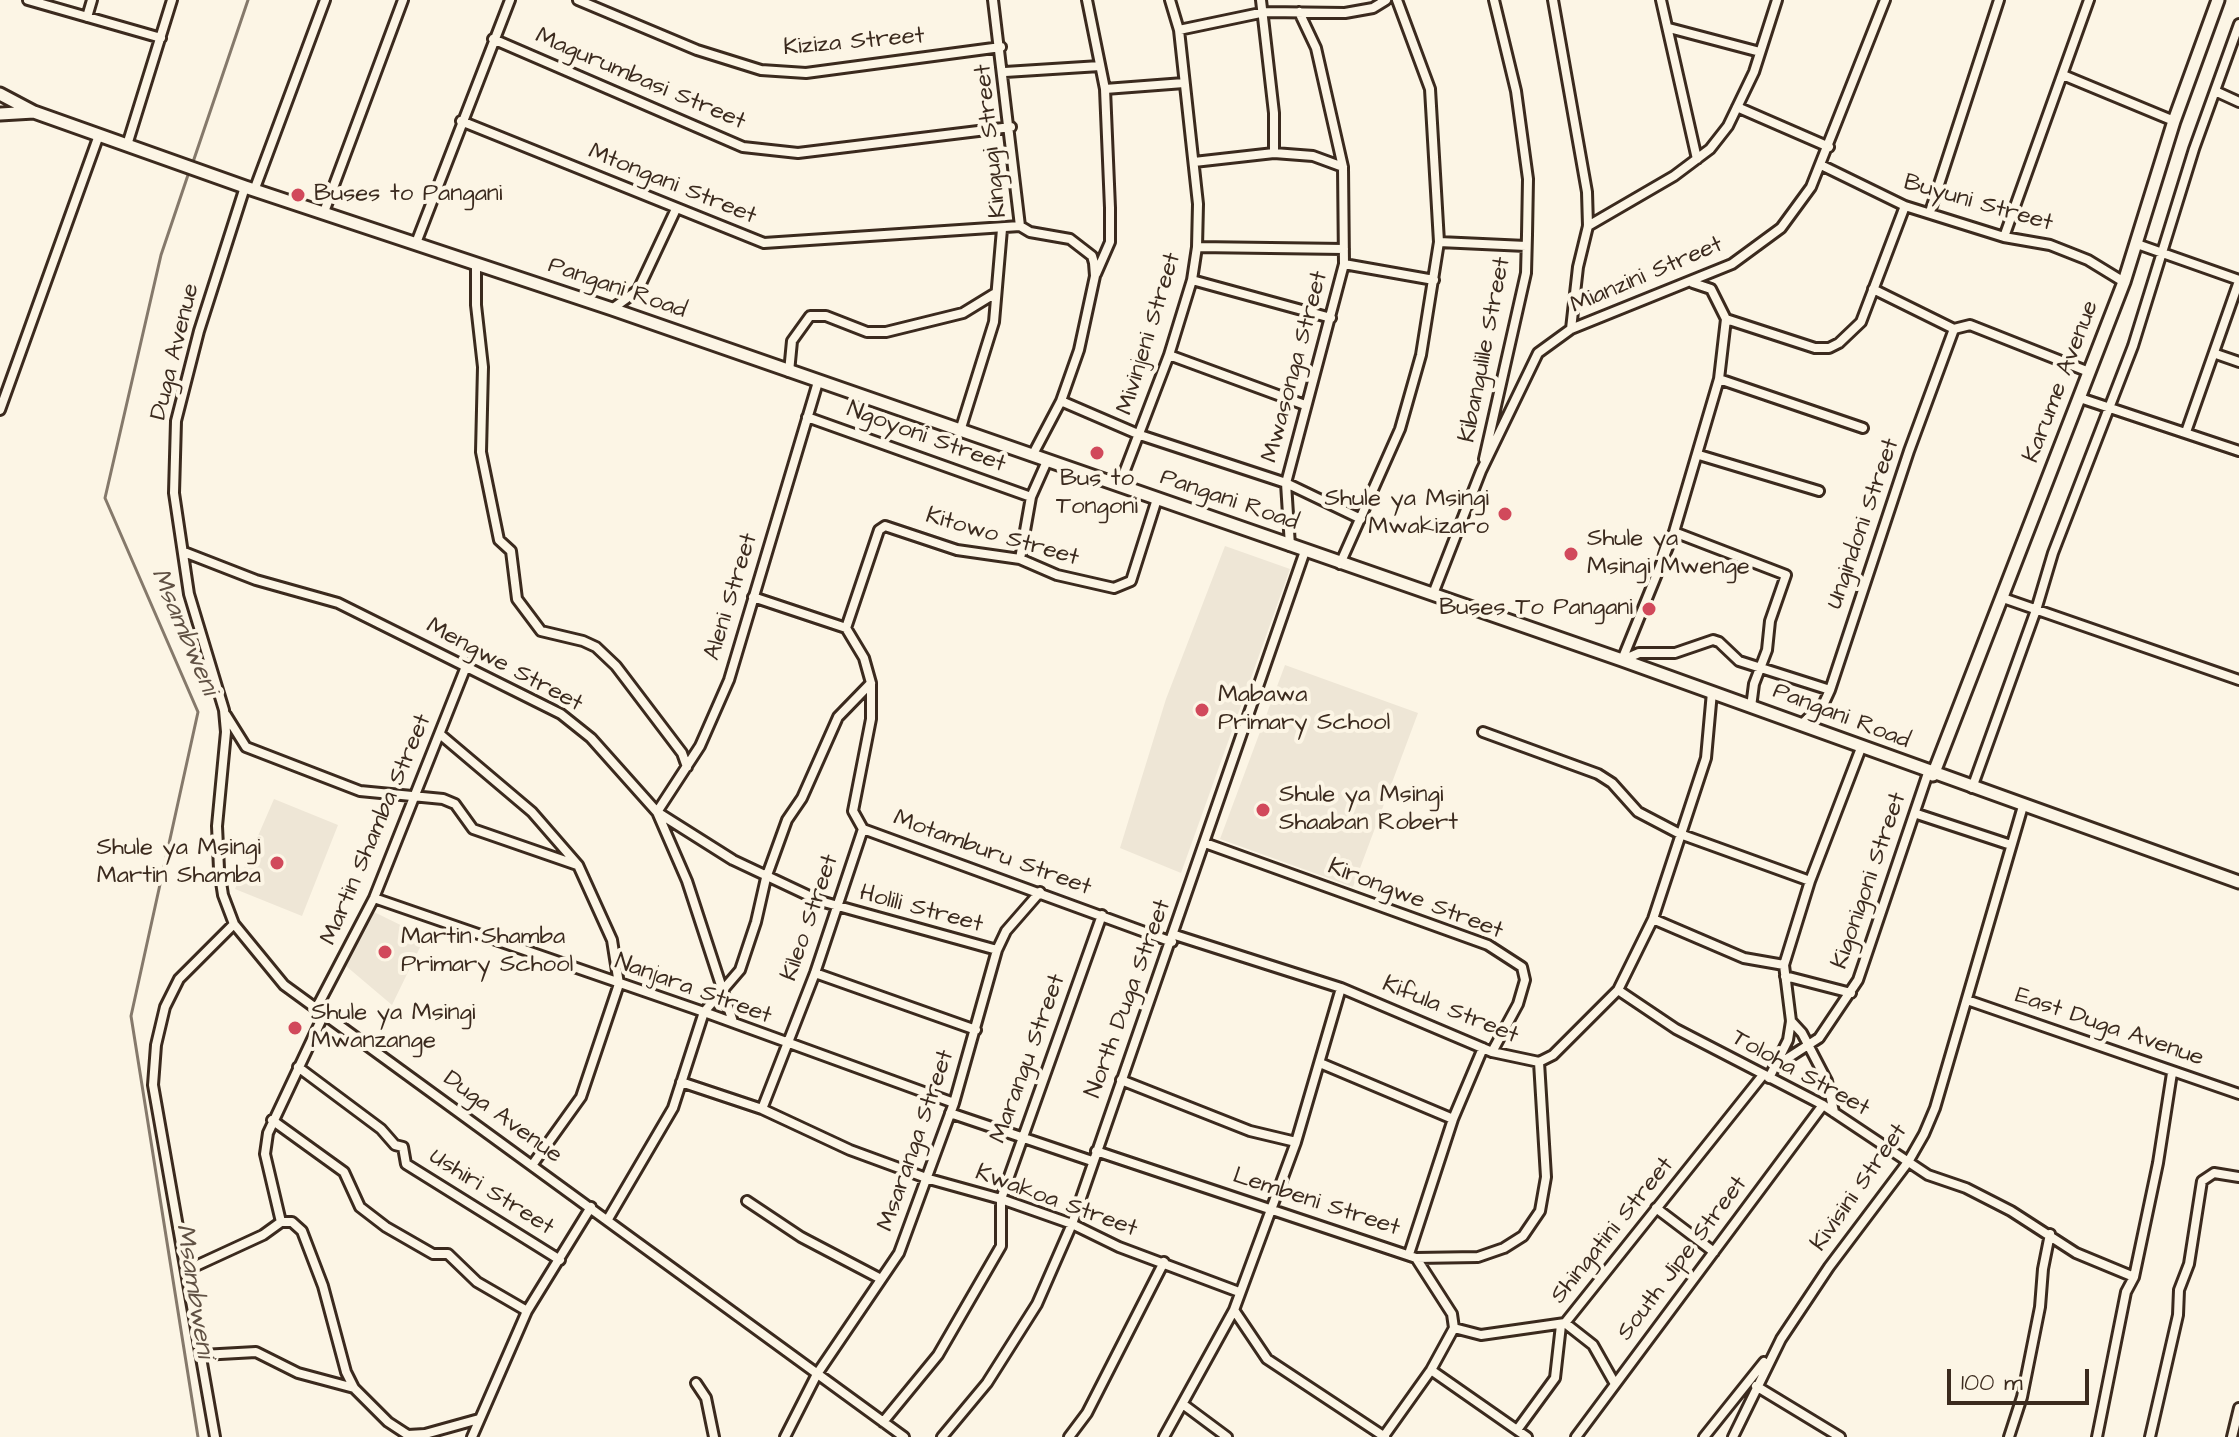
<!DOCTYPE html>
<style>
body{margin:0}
#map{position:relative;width:2239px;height:1437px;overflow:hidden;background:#fcf5e5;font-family:"Architects Daughter",sans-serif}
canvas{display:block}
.scale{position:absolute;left:1947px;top:1369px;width:142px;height:36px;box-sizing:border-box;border:4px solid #3b2a1e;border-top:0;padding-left:10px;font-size:24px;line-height:28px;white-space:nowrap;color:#3b2a1e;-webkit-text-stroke:6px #fcf5e5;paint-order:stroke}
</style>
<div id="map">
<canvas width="2239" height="1437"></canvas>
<div class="scale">100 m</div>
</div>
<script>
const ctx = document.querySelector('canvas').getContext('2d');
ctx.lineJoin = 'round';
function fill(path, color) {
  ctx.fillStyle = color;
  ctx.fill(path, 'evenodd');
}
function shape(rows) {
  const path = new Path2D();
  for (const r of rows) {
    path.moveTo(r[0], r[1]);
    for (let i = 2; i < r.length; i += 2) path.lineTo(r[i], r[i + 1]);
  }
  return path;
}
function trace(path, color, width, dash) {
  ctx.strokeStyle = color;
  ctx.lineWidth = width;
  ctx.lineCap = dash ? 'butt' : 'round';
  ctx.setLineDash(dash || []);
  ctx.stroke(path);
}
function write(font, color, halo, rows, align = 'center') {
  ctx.font = font + ' "Architects Daughter",sans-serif';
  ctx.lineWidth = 8;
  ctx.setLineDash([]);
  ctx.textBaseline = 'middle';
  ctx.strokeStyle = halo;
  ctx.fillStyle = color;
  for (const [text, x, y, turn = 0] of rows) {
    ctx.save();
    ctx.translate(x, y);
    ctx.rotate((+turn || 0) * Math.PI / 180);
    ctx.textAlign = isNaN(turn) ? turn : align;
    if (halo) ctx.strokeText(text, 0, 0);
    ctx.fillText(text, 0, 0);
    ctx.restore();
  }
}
const built = shape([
 [1225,546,1290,569,1181,873,1120,848,1166,699],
 [1285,665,1418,713,1353,887,1220,839],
 [274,799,338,825,302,916,235,889],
 [372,911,425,937,392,1005,346,966]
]);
const stream = shape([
 [192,165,248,0],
 [189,172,161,255,105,498,198,712,131,1016,198,1437]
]);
const street = shape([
 [28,0,161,38],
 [578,0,697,50,761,70,806,73,1001,47],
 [993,0,1020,226,1030,232,1070,239,1092,256,1094,263,1095,276,1079,350,1061,401,1032,456],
 [1087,0,1105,89,1110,208,1110,242,1096,274],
 [1261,0,1274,113,1274,153],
 [1553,0,1587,192,1588,226,1578,267,1571,329],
 [1661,0,1697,159],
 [87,17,92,0],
 [1669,28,1760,52],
 [1179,30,1265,12,1345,13,1373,8,1386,0],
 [493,39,743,147,798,153,1011,127],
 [1005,72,1100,66],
 [2063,75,2174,121],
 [1105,89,1184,83],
 [2215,91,2239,102],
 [1737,107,1829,147],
 [461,121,764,243,1020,226],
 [127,145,172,0],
 [1194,162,1274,153,1313,156,1343,167],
 [1821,165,1905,206,2004,237,2050,245,2088,260,2124,282],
 [245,187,199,331,176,421,174,493,189,594,224,710,226,732,217,826,219,869,223,895,234,924,284,985,904,1437],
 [255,188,325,0],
 [324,212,403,0],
 [1930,212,1999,0],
 [1588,226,1674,176,1710,149,1728,126,1754,72,1777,0],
 [2004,237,2089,0],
 [1439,242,1526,246],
 [416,243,510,0],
 [2137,244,2239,280],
 [1197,247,1344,249],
 [476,264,476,305,483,367,481,452,499,540,511,551,517,599,541,631,583,641,596,647,616,666,682,753,687,767],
 [1344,264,1434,280],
 [1192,280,1331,318],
 [1873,289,1954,329,1970,325,2089,372],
 [612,309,638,290,676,209],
 [1726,319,1815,348,1829,348,1839,343,1861,322,1905,206],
 [2216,354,2239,362],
 [1169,355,1305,405],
 [789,372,792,341,810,316,826,316,867,332,886,332,963,313,994,294],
 [1719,379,1863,428],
 [818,382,729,680,700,746,657,812,733,860,820,901,997,950],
 [2080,398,2239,451],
 [1061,401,1140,435,1286,483,1361,519],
 [0,410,99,135],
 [807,417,1031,497],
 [960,431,994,322,1002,229],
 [2186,432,2239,281],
 [1699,455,1819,491],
 [1484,459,1526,273,1527,235,1528,179,1516,91,1494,0],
 [1119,486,1169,355,1192,280,1197,247,1198,204,1179,30,1170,0],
 [1674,532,1786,575,1770,621,1767,650,1754,684,1751,707],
 [1290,546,1286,483,1344,264,1343,167,1316,48,1299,12],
 [184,552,256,580,338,603,561,714,591,738,657,812,687,881,733,1022],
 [1020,559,1031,497,1047,461],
 [1340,564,1400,429,1421,355,1439,242,1430,89,1397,0],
 [1433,594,1481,471,1538,353,1571,329,1732,264,1781,228,1811,187,1885,0],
 [753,597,846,628,864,658,871,683,871,719,853,811,863,829,1172,942],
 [2003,598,2239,680],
 [846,628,879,530,885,526,957,550,1020,559,1057,575,1114,588,1131,581,1157,499],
 [1622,660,1674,532,1719,379,1726,319,1711,289,1693,283],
 [1623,660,1639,653,1675,653,1713,640,1719,642,1739,661,1830,690],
 [226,715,246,747,360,791,443,799,455,804,473,829,577,865],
 [1801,725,1824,703,1830,690,1909,451,1954,329],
 [1483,732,1598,774,1612,783,1638,812,1680,834,1810,881],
 [441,735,532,812,578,865,612,940,619,984,581,1097,533,1164],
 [1972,788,2036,610,2053,553,2133,346,2194,149,2239,24],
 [1917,814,2011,845],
 [1205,843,1488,945,1522,967,1525,980,1518,1004,1492,1052],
 [374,898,704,1012,954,1103],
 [1653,919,1744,958,1784,965],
 [1175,935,1341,988,1492,1052,1539,1062,1553,1055,1618,990,1653,919,1706,758,1712,692],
 [815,973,976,1030],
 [1785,976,1851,993],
 [1618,990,1676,1029,1823,1105,1928,1175,1966,1188,2011,1211,2076,1253,2134,1277],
 [1967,1000,2239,1094],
 [316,1009,374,898,467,664],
 [1791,1021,1802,1033,1827,1081,1834,1112],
 [1320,1063,1453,1119],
 [1777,1065,1819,1038,1858,980,1928,773],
 [298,1067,381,1129,395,1145,403,1147,406,1164,560,1260],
 [1769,1078,1788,1040,1791,1021,1784,965,1810,881,1861,748],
 [1121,1080,1250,1131,1296,1142],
 [681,1082,762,1109,850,1150,929,1179,1001,1199,1072,1224,1119,1247,1239,1292],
 [762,1109,815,973,863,829],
 [950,1113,1092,1161],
 [272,1120,344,1172,360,1207,386,1227,433,1254,448,1254,477,1282,527,1311],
 [1096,1151,1416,1258,1452,1314,1454,1328,1431,1370,1384,1436],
 [747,1201,801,1237,881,1279],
 [1656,1208,1714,1252],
 [608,1219,673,1108,704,1012,740,970,756,922,766,878,787,820,802,798,838,717,871,683],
 [281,1222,292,1222,302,1231,323,1286,346,1372,354,1388,388,1422,408,1435,425,1434,479,1419],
 [1409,1254,1453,1119,1483,1048],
 [1416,1258,1478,1257,1504,1248,1523,1236,1540,1211,1546,1177,1539,1062],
 [187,1270,263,1235,281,1222,265,1154,268,1133,324,1014],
 [1234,1310,1267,1359,1385,1437],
 [1565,1323,1593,1345,1615,1384],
 [1454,1328,1481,1335,1565,1323,1763,1075],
 [202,1355,256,1352,298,1373,354,1388],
 [1431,1370,1527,1437],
 [696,1383,706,1398,714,1437],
 [1756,1386,1840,1437],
 [1184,1405,1227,1437],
 [883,1422,938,1355,1001,1246,1001,1199,1102,915],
 [1517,1430,1555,1378,1561,1325],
 [215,1437,153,1085,156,1045,165,1007,179,979,234,924],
 [472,1437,527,1311,591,1207],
 [785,1437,817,1374,899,1253,954,1103,997,950,1006,931,1040,892],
 [942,1437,987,1383,1037,1304,1072,1224,1305,551],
 [1069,1437,1087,1413,1164,1262],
 [1164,1437,1234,1310,1296,1142,1341,988],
 [1576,1437,1823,1105],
 [1704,1437,1764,1362],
 [1733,1437,1781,1339,1829,1267,1908,1162,1924,1134,1935,1108,2023,806],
 [2009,1437,2022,1397,2040,1307,2043,1269,2050,1234],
 [2097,1437,2126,1292,2134,1277,2158,1163,2172,1073],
 [2150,1437,2178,1315,2179,1290,2189,1264,2202,1181,2214,1173,2239,1177],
 [2232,1437,2239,1408]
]);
const secondary = shape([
 [0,94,34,112,245,187,612,309,1622,660,2239,882],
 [0,114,34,112],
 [1933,775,2124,282,2174,121,2218,0]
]);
const markers = [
 [298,195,8,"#d1495b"],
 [1097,453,8,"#d1495b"],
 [1505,514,8,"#d1495b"],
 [1571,554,8,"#d1495b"],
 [1649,609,8,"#d1495b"],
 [1202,710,8,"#d1495b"],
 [1263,810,8,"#d1495b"],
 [277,863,8,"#d1495b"],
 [385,952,8,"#d1495b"],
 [295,1028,8,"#d1495b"]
];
const streetNames = [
 ["Kiziza Street",854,43,-5],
 ["Magurumbasi Street",640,80,23],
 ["Kingugi Street",992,141,-96],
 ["Mtongani Street",672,185,22],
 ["Buyuni Street",1978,204,16],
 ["Mianzini Street",1647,276,-23],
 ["Pangani Road",617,289,19],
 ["Mivinjeni Street",1150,334,-73],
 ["Kibangulile Street",1486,350,-79],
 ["Duga Avenue",176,352,-76],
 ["Mwasonga Street",1296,367,-75],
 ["Karume Avenue",2062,382,-69],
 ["Ngoyoni Street",926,438,20],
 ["Pangani Road",1229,501,19],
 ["Ungindoni Street",1864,524,-71],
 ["Kitowo Street",1002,538,16],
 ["Aleni Street",732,597,-73],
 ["Mengwe Street",504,666,28],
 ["Pangani Road",1841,717,21],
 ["Martin Shamba Street",377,830,-67],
 ["Motamburu Street",992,854,20],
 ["Kigonigoni Street",1870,881,-71],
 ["Kirongwe Street",1415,900,21],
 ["Holili Street",921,910,15],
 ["Kileo Street",811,918,-71],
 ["Nanjara Street",693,990,20],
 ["North Duga Street",1129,999,-70],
 ["Kifula Street",1450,1011,22],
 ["East Duga Avenue",2109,1028,19],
 ["Marangu Street",1029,1059,-70],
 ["Toloha Street",1800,1074,29],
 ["Duga Avenue",502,1118,36],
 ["Msaranga Street",917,1141,-71],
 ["Kivisini Street",1860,1188,-55],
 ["Ushiri Street",491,1193,32],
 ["Kwakoa Street",1056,1202,20],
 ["Lembeni Street",1316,1203,18],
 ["Shingatini Street",1613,1231,-51],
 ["South Jipe Street",1683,1259,-53]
];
const poiNames = [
 ["Buses to Pangani",314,195],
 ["Bus to",1097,480,"center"],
 ["Tongoni",1097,508,"center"],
 ["Shule ya Msingi",1489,500,"right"],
 ["Mwakizaro",1489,528,"right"],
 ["Shule ya",1587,540],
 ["Msingi Mwenge",1587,568],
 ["Buses To Pangani",1633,609,"right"],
 ["Mabawa",1218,696],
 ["Primary School",1218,724],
 ["Shule ya Msingi",1279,796],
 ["Shaaban Robert",1279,824],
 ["Shule ya Msingi",261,849,"right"],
 ["Martin Shamba",261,877,"right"],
 ["Martin Shamba",401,938],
 ["Primary School",401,966],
 ["Shule ya Msingi",311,1014],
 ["Mwanzange",311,1042]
];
const waterNames = [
 ["Msambweni",183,632,67],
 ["Msambweni",193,1291,81]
];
fill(built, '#eee6d6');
trace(stream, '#85796b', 3);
trace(street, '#3b2a1e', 14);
trace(secondary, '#3b2a1e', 17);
trace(street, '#fcf5e5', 8);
trace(secondary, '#fcf5e5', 11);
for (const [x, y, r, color] of markers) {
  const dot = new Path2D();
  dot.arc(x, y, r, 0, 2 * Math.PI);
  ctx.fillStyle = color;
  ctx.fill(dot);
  trace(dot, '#fcf5e5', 3);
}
write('24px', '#3b2a1e', '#fcf5e5', streetNames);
write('24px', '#3b2a1e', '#fcf5e5', poiNames, 'left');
write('italic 26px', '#605144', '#fcf5e5', waterNames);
</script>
